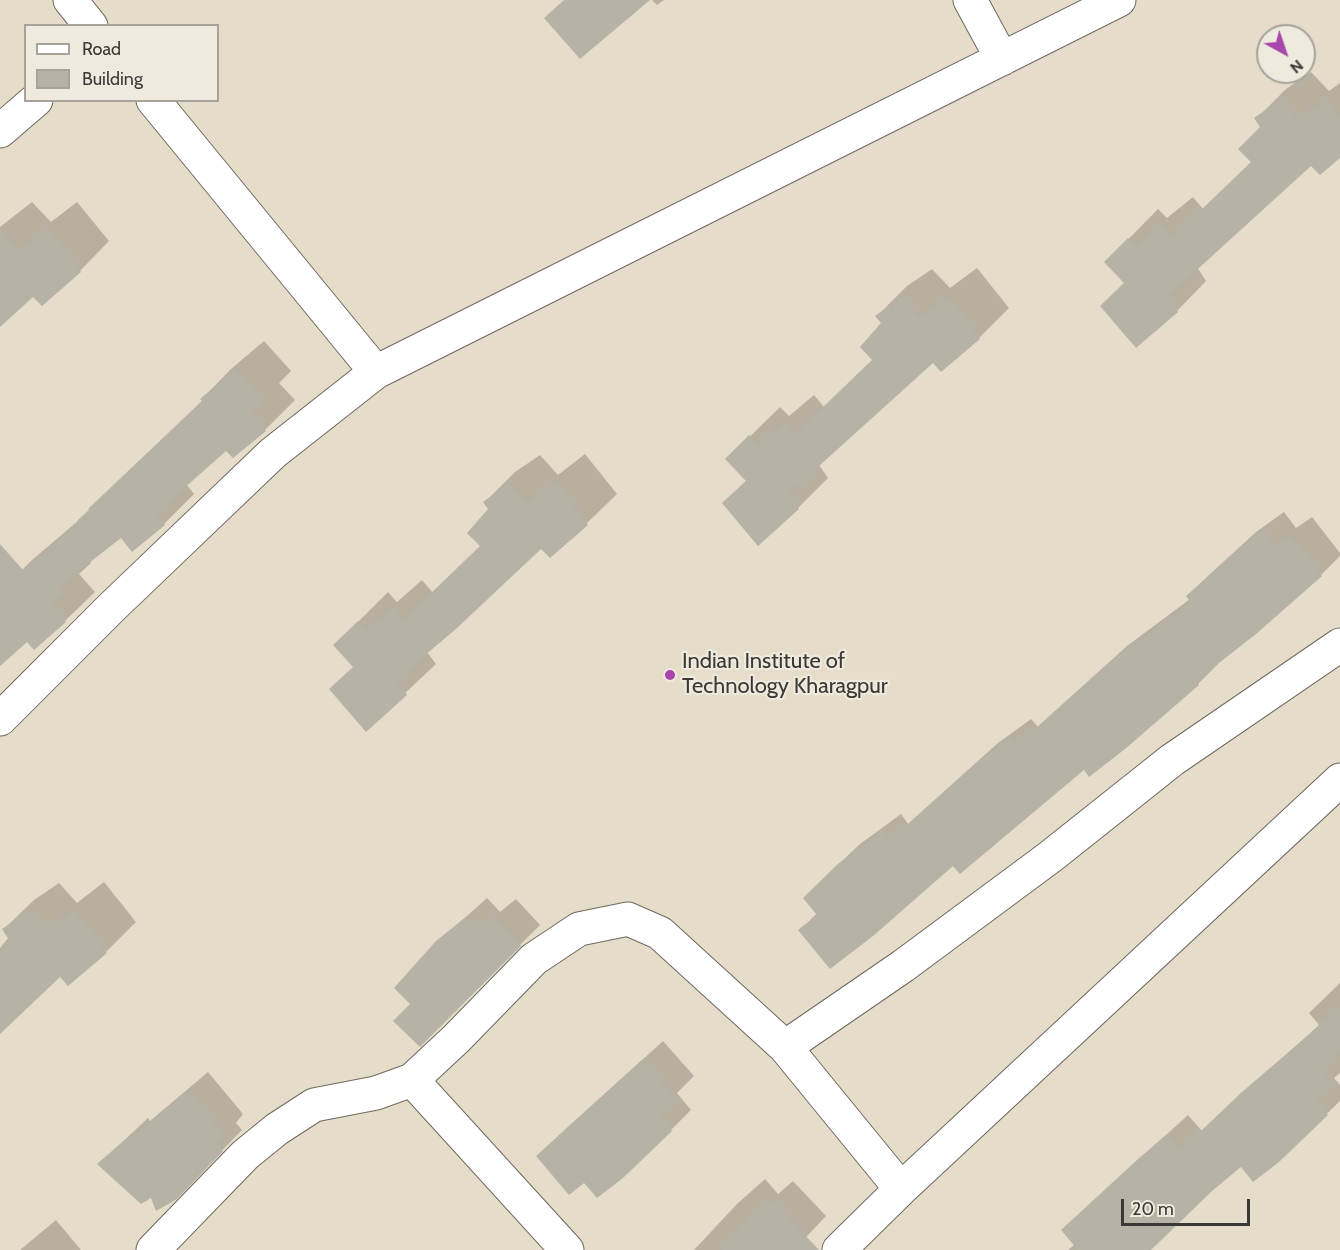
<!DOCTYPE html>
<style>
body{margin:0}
#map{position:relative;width:1340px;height:1250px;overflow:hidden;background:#efeade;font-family:Cabin,sans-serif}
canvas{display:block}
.legend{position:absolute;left:24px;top:24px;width:195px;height:78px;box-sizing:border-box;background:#efeade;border:2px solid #a7a39a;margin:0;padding:8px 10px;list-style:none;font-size:18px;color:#3b3935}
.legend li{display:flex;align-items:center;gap:12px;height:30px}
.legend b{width:30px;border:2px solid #a7a39a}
.north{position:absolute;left:1256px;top:24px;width:60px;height:60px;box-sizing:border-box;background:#efeade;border:2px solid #a7a39a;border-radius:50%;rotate:140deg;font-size:16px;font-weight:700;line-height:24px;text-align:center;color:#3b3935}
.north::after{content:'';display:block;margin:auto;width:21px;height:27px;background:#a846ad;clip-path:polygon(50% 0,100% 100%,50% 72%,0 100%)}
.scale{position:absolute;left:1121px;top:1199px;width:129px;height:27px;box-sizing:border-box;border:3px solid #3b3935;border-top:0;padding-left:8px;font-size:18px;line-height:21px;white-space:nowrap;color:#3b3935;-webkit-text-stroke:4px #efeade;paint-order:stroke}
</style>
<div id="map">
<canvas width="1340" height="1250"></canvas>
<ul class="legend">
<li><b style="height:8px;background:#fff"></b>Road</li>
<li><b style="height:16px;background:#b6b2a6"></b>Building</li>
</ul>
<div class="north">N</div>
<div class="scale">20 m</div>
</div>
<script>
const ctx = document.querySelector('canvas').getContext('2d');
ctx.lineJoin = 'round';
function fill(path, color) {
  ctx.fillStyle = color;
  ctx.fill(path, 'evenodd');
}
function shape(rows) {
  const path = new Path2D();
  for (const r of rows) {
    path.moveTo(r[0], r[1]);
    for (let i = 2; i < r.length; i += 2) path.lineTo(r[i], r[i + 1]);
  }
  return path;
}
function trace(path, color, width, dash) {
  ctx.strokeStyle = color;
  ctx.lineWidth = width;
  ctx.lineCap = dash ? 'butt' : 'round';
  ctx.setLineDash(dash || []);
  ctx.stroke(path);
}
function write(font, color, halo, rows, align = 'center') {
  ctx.font = font + ' Cabin,sans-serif';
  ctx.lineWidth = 4.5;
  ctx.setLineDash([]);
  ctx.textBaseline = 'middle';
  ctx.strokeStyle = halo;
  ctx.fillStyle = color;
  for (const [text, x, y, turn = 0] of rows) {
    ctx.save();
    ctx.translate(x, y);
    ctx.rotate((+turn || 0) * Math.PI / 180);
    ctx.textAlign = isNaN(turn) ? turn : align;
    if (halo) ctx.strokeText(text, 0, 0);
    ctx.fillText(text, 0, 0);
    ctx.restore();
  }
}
const built = shape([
 [0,0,1340,0,1340,1250,0,1250],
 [26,26,218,26,218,100,26,100],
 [1268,36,1304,36,1304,72,1268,72]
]);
const shadow = shape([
 [652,0,664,0,657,5],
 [1311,72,1329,91,1340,83,1340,156,1312,164,1197,267,1206,281,1177,311,1126,282,1106,262,1158,209,1167,218,1193,197,1203,209,1252,162,1262,127,1256,119,1286,89],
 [32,202,51,222,77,202,109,241,80,271,33,295,0,325,0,227],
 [977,268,1009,308,979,338,942,370,933,361,819,465,828,478,798,508,724,503,747,480,727,459,780,407,789,416,814,395,824,407,874,359,883,323,877,316,907,286,932,269,950,288],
 [264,341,291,371,279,383,295,400,265,430,233,456,226,449,186,484,194,494,164,524,121,536,90,561,91,563,79,574,95,592,65,621,27,640,0,664,0,595,2,590,32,560,79,520,203,400,202,399,231,369],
 [585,454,617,494,587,523,550,556,541,547,427,652,436,664,366,730,354,666,335,645,388,592,397,602,422,580,433,593,482,545,490,509,485,502,515,472,540,455,558,475],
 [1284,512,1296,528,1312,517,1340,553,1340,556,1321,575,1217,663,1218,664,1198,684,953,864,800,931,817,913,825,877,860,844,901,814,908,824,998,743,1031,719,1038,727,1127,646,1190,599,1188,596,1208,576,1256,532],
 [104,882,136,922,106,952,69,984,60,975,0,1032,0,948,9,937,4,929,34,900,59,883,77,903],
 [487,898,500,912,516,899,540,925,420,1045,412,1004,438,942],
 [1340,983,1340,1073,1334,1078,1340,1085,1340,1101,1278,1161,1241,1165,1211,1190,1148,1250,1068,1250,1075,1244,1084,1210,1188,1115,1202,1131,1319,1025,1309,1013],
 [663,1041,694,1076,677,1093,691,1110,671,1130,558,1136],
 [208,1072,243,1114,236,1123,242,1130,197,1176,152,1195,99,1164,148,1118,150,1121],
 [765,1179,778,1194,793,1181,826,1216,794,1250,694,1250,737,1204],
 [56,1220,81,1250,20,1250]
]);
const building = shape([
 [564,0,650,0,580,59,544,18],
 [1280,100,1298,120,1326,100,1340,118,1340,158,1320,175,1311,166,1167,297,1178,312,1136,348,1100,306,1124,283,1104,262,1128,238,1137,247,1162,226,1172,238,1251,162,1238,149,1260,127,1254,118],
 [0,229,20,251,47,230,81,272,42,306,33,297,0,327],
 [902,297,919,317,947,297,980,339,941,372,933,363,788,494,799,509,758,546,722,503,746,481,725,459,749,435,758,445,784,423,794,435,872,360,860,347,881,323,875,316],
 [234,370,262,401,249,412,266,431,233,458,226,451,156,513,165,525,132,552,121,538,58,587,63,593,50,604,66,622,34,650,27,642,0,666,0,544,23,570,79,523,77,521,89,510,88,509,202,401,200,399],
 [509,483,528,503,555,483,588,525,550,558,541,549,457,628,396,680,407,695,366,732,329,689,353,667,333,645,358,621,366,630,392,609,402,621,480,546,467,533,488,509,483,502],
 [1263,531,1275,547,1291,536,1322,576,1256,634,1196,681,1199,685,1125,749,1089,777,1084,770,960,874,953,866,873,936,830,969,798,930,817,915,803,898,838,864,880,833,887,843,976,763,1010,738,1016,746,1105,666,1191,603,1186,596,1234,553],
 [28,911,47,931,74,911,107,953,68,986,60,977,0,1034,0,953,11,943,2,929],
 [466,917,479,931,494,918,521,946,420,1047,393,1021,410,1004,394,988,436,941],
 [1340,1008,1340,1052,1319,1068,1331,1082,1313,1098,1328,1115,1279,1162,1253,1182,1241,1167,1212,1191,1151,1250,1078,1250,1061,1230,1137,1160,1167,1134,1181,1150,1242,1092],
 [642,1060,675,1098,657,1114,672,1131,623,1178,597,1198,584,1183,569,1195,536,1156],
 [187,1091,224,1135,216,1144,223,1151,177,1199,156,1211,151,1198,141,1204,97,1164,127,1138,129,1140],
 [772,1200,819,1250,721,1250,742,1230,741,1228]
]);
const minor = shape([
 [70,0,91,26],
 [970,0,1002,59],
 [153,100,376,372],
 [0,131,36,100],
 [0,719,110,609,273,453,376,372,1119,0],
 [785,1047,903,966,1050,857,1172,760,1340,645],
 [412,1080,567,1250],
 [153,1250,245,1155,277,1129,314,1105,376,1093,412,1080,456,1039,534,959,579,929,628,919,660,933,785,1047,901,1189],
 [839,1250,901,1189,1340,780]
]);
const markers = [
 [670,675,6,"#a846ad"]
];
const poiNames = [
 ["Indian Institute of",682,662],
 ["Technology Kharagpur",682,687]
];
fill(built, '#e5ddca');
fill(shadow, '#0003');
fill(building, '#b6b2a6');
trace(minor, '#6e695f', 35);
trace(minor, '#fff', 33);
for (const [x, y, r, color] of markers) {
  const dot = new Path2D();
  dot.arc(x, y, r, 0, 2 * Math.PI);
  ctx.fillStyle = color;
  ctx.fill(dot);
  trace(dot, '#efeade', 2);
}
write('22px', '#3b3935', '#efeade', poiNames, 'left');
</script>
